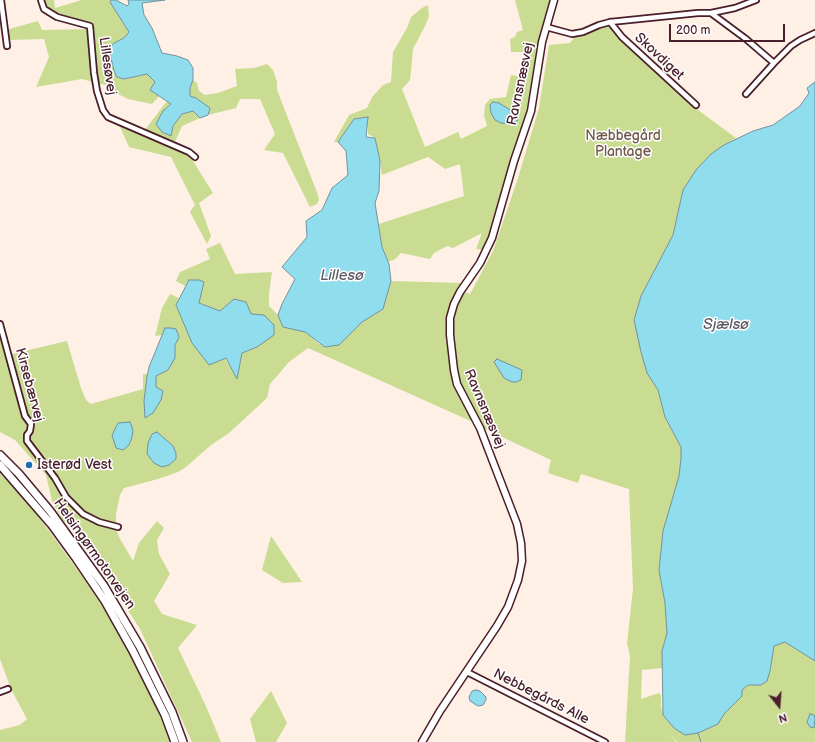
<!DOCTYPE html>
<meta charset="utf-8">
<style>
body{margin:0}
#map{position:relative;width:815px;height:742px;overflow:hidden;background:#fef0e5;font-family:"Balsamiq Sans",sans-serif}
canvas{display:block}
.north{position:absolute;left:759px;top:686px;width:40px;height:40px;-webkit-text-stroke:3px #fff;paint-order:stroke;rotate:163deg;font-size:11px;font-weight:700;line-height:16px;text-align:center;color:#4a1f2b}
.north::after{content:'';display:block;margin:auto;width:14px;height:18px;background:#4a1f2b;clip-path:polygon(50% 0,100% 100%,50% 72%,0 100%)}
.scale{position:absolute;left:669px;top:24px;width:116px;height:18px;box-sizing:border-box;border:2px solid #4a1f2b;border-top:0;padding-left:5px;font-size:12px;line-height:14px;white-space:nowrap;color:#4a1f2b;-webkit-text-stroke:3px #fff;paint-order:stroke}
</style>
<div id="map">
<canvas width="815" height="742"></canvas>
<div class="north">N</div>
<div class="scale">200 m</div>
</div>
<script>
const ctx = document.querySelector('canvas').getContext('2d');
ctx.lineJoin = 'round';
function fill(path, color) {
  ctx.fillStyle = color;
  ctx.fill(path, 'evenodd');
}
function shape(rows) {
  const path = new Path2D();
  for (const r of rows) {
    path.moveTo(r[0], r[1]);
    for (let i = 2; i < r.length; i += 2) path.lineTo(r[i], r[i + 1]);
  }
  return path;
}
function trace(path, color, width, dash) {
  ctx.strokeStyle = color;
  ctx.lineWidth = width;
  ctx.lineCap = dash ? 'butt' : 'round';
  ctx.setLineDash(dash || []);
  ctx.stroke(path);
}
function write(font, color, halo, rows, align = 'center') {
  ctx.font = font + ' "Balsamiq Sans",sans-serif';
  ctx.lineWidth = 3;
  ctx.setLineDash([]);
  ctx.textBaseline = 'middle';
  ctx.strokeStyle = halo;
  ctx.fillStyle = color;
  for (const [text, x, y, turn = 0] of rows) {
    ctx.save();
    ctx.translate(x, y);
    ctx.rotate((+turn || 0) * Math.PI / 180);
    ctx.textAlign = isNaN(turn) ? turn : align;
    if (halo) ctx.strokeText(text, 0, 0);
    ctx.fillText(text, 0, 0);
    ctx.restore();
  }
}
const green = shape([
 [43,0,54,0,55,8,82,0,111,0,110,2,129,32,124,38,114,43,124,79,147,74,156,82,150,90,160,95,152,104,128,99,120,95,109,86,82,79,36,87,49,57,44,39,7,40,6,30,38,21,42,30,92,29,57,15,46,8],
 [515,0,550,0,540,33,526,115,490,234,484,250,476,249,482,233,453,248,447,246,434,253,430,259,401,253,394,260,388,261,382,247,379,224,464,196,460,164,445,169,428,157,382,175,380,161,375,138,368,134,367,117,354,119,338,142,334,142,349,115,367,108,372,97,383,85,391,82,393,52,407,28,411,17,422,8,428,5,429,16,425,26,413,49,410,80,402,89,425,147,458,132,461,139,487,126,484,115,485,105,490,99,506,97,511,75,522,77,527,52,511,52,510,39,515,37,517,32,523,30],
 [609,21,619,37,694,107,736,138,711,154,696,170,683,190,673,235,641,296,641,352,647,373,658,390,665,417,681,447,681,458,679,477,663,531,659,570,665,603,667,633,662,651,663,668,642,670,641,699,659,693,661,696,661,707,664,716,674,728,698,733,718,724,723,714,742,696,742,690,748,685,761,685,770,671,774,646,785,642,815,661,815,742,677,742,670,734,676,742,625,742,630,656,627,643,633,589,629,489,581,474,578,483,548,473,551,460,483,428,459,381,455,369,453,335,453,319,456,305,462,291,470,294,493,251,518,178,539,108,549,45,570,43,581,29],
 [267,64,273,70,277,82,277,90,318,195,319,200,317,204,310,207,283,153,264,150,275,134,260,99,240,99,236,108,208,115,210,108,189,96,190,88,193,80,197,83,199,91,205,95,218,93,237,86,235,69,254,68],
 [167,101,171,104,163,111,171,135,173,126,182,114,193,111,200,118,182,126,174,144,144,131],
 [115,121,188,153,213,193,199,203,211,236,207,244,190,212,195,205,171,157,129,147,121,129],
 [220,243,235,274,272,272,269,293,269,306,278,315,283,327,305,332,319,344,339,345,362,322,383,309,391,281,461,283,452,301,449,317,452,370,475,423,308,348,289,362,270,384,267,398,229,433,211,445,186,467,178,472,158,479,124,488,120,495,116,514,116,529,119,537,133,561,139,543,157,521,164,528,157,540,159,554,170,574,154,601,162,614,197,625,178,648,205,704,221,742,192,742,140,629,115,590,71,525,63,521,52,501,46,475,15,440,0,432,0,330,8,355,67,341,81,388,86,400,91,404,143,389,143,374,148,374,144,401,156,387,156,376,175,358,175,345,179,337,165,328,163,335,155,336,162,308,170,294,179,298,176,305,192,343,209,365,225,358,237,379,242,353,257,347,264,315,251,315,234,299,220,311,199,303,189,280,185,286,176,281,180,272,210,259,206,249],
 [0,474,22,494,93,591,129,651,156,707,170,742,0,742,0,730,20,725,27,719,11,689,0,659],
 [271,536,302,582,283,583,262,570],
 [271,691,287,723,276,742,256,742,250,719]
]);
const water = shape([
 [111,0,116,0,127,6,129,4,128,0,165,0,142,3,144,15,152,28,162,53,177,56,188,60,193,68,193,80,190,88,190,96,196,98,210,108,208,115,200,118,193,111,182,114,173,126,171,136,162,132,156,124,163,111,171,104,150,90,155,82,147,74,124,79,117,77,114,71,109,49,114,43,124,38,129,32,110,2,111,0],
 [815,82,815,661,785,642,774,646,770,671,767,681,761,685,748,685,742,690,742,696,724,714,718,724,698,733,685,735,674,728,663,715,662,651,667,633,665,603,659,570,663,531,679,476,681,458,681,447,665,417,658,390,647,373,641,352,634,320,641,296,673,235,683,190,696,170,711,154,724,145,753,131,773,125,800,106,809,93,807,88,815,82],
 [493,102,499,103,515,113,519,117,517,121,513,124,501,123,495,120,491,113,490,105,493,102],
 [368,117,366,137,375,138,380,161,379,191,375,203,382,247,389,264,391,281,383,309,362,322,339,345,325,347,305,332,283,327,278,315,282,304,295,279,282,267,307,237,306,221,322,210,332,188,348,175,346,151,338,142,354,119,368,117],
 [189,280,199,280,204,282,199,303,220,311,234,299,246,302,251,314,264,315,274,325,274,335,257,347,242,353,237,379,226,358,209,365,192,343,176,305,189,280],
 [165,328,171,328,176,329,179,337,175,345,175,358,168,370,156,376,156,387,163,391,161,400,153,413,145,418,144,401,147,377,149,367,165,328],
 [497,359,522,370,521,380,516,382,512,382,504,378,494,362,497,359],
 [130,422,133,430,132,437,129,445,123,450,116,448,112,435,118,423,130,422],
 [157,432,173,446,176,453,176,459,169,465,162,467,154,463,147,454,148,443,152,434,157,432],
 [476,690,480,691,486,697,486,700,483,705,478,706,470,701,469,697,472,691,476,690],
 [810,714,814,715,815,718,814,728,810,727,807,722,810,714]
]);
const stream = shape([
 [698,733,701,742]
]);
const minor = shape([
 [1,0,7,46],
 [41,0,44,9,57,17,90,26,94,73,97,91,103,110,108,117,189,152,195,157],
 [711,13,735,8,756,0],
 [610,22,622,37,696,105],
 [546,27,572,34,583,32,599,25,610,22,698,13,711,13,746,39,774,63],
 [746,94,774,63,791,46,800,40,815,33],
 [0,324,25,416,31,424,30,431,27,435,27,441,55,478,66,497,83,514,99,522,118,527],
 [467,672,605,742],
 [0,692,8,689]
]);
const major = shape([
 [422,742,440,711,497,626,508,607,518,580,522,561,521,543,517,524,480,428,457,384,454,370,450,335,450,318,454,304,460,292,480,263,492,238,514,161,531,111,542,42,554,0]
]);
const highway = shape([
 [0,455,19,474,50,511,104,586,140,647,172,712,183,742],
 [0,465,52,525,76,558,105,601,133,651,165,715,175,742]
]);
const markers = [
 [29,465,4,"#1f6fb2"]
];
const streetNames = [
 ["Skovdiget",659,57,43],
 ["Lillesøvej",107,66,82],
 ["Ravnsnæsvej",521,84,-78],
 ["Kirsebærvej",29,385,75],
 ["Ravnsnæsvej",484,409,67],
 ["Helsingørmotorvejen",94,554,55],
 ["Nebbegårds Alle",541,697,27]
];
const parkNames = [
 ["Næbbegård",623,136],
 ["Plantage",623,152]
];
const poiNames = [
 ["Isterød Vest",37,465]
];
const waterNames = [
 ["Lillesø",342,276],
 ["Sjælsø",726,325]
];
fill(green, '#c9dc91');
fill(water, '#8fdded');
trace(water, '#73919f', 1);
trace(stream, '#73919f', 1);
trace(minor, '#4a1f2b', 8);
trace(major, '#4a1f2b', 9);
trace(highway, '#4a1f2b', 10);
trace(minor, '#fff', 4.5);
trace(major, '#fff', 6);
trace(highway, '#fff', 7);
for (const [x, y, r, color] of markers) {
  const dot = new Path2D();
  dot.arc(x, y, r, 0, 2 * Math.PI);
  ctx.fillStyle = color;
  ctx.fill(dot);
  trace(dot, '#fff', 1.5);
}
write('14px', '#4a1f2b', '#fff', streetNames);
write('14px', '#70584a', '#fff', parkNames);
write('14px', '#4a1f2b', '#fff', poiNames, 'left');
write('italic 15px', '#5f5865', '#fff', waterNames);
</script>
